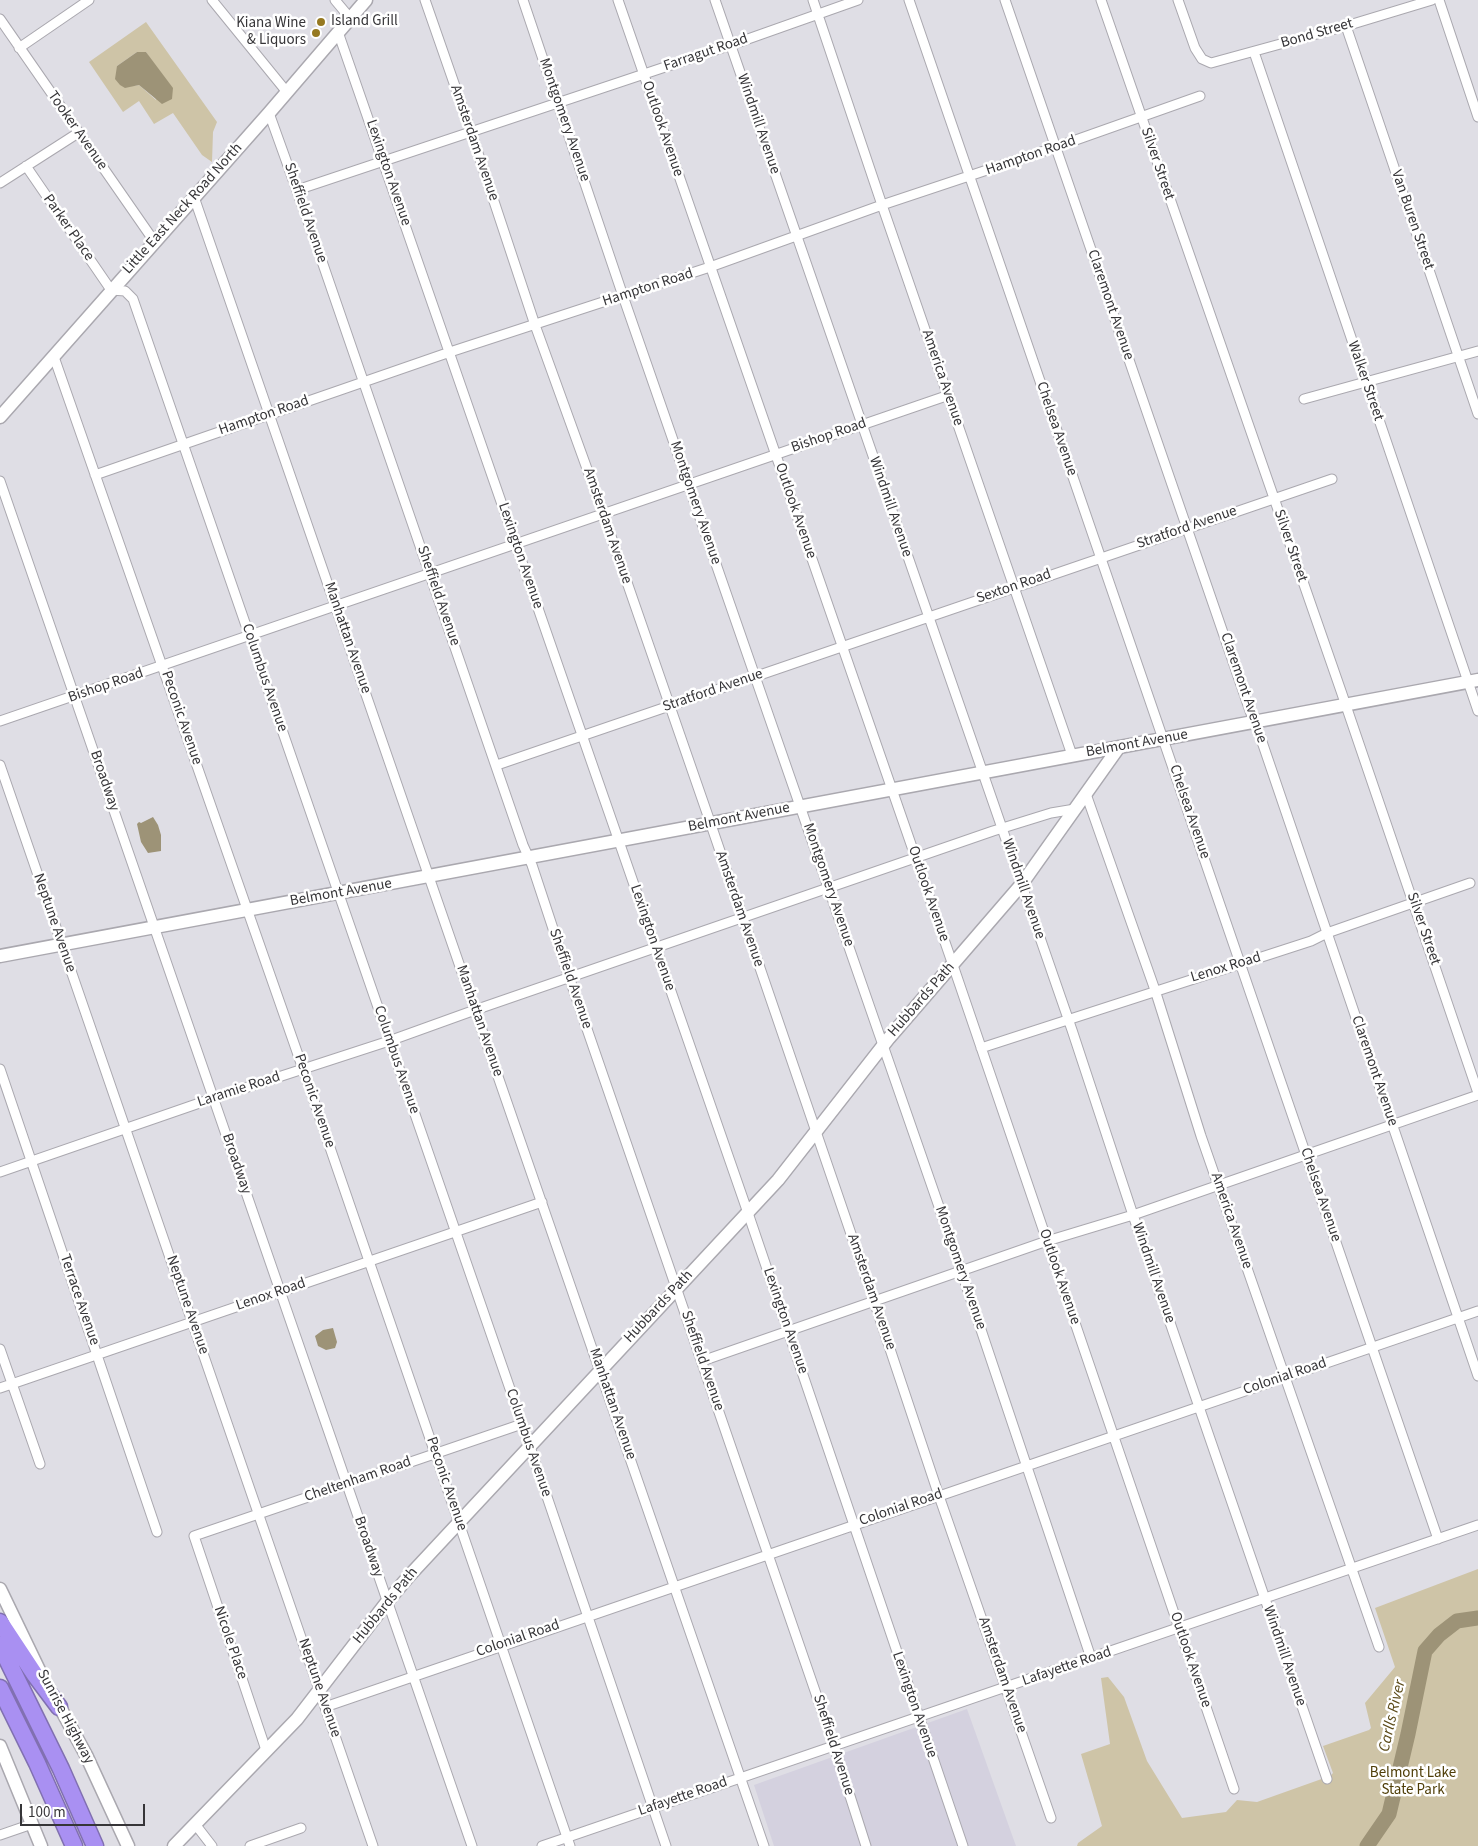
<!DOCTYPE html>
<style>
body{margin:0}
#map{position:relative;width:1478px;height:1846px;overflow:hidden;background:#dfdee5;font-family:"Source Sans 3",sans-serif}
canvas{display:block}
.scale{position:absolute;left:20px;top:1804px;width:125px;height:22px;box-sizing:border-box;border:2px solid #363538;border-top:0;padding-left:6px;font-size:15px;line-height:18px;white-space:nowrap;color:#363538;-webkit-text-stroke:4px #fff;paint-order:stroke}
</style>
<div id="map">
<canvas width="1478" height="1846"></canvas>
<div class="scale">100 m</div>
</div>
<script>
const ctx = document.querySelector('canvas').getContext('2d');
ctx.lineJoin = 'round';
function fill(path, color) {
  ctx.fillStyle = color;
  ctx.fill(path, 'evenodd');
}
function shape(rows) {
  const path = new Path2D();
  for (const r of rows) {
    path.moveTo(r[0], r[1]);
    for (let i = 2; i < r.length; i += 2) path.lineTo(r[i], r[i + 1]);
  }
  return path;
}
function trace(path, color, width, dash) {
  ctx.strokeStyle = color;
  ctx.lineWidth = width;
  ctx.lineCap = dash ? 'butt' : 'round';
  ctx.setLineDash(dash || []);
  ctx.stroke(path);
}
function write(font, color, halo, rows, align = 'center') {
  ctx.font = font + ' "Source Sans 3",sans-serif';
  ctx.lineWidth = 5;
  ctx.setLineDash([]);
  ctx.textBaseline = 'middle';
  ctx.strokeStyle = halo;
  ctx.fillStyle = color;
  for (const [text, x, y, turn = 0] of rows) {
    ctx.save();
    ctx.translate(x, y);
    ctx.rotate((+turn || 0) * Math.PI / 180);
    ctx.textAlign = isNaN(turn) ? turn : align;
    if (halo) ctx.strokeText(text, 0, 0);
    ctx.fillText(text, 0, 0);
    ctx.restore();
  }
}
const built = shape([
 [967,1709,1016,1846,774,1846,754,1785]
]);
const green = shape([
 [146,22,217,122,213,132,212,162,202,155,173,113,154,124,139,101,123,112,89,62],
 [137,52,146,52,149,57,156,100,139,85,133,86,117,66],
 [1478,1569,1478,1846,1077,1846,1078,1843,1102,1826,1081,1754,1110,1744,1101,1678,1108,1677,1124,1697,1147,1761,1182,1818,1226,1812,1237,1800,1257,1802,1330,1776,1333,1773,1323,1746,1369,1730,1371,1728,1365,1703,1395,1667,1375,1608]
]);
const water = shape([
 [137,52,146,52,173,88,172,99,162,104,139,85,125,88,120,85,115,79,117,66],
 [153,817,158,825,161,835,161,851,148,853,141,842,137,824,139,822,141,823],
 [333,1328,337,1342,335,1348,326,1350,318,1346,315,1336,323,1330]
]);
const river = shape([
 [1367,1846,1389,1814,1408,1734,1425,1651,1439,1635,1457,1621,1478,1618]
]);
const street = shape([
 [212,0,286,91],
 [335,0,350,18],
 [425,0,471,132,535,325,603,513,708,816,874,1301,939,1496,1051,1818],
 [523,0,623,296,961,1270,1091,1658],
 [618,0,955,971,1234,1789],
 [715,0,1072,1030,1133,1215,1327,1779],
 [813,0,882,205,1072,755],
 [909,0,1438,1539],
 [1005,0,1250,711,1258,730,1478,1376],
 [1101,0,1341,691,1478,1093],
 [1178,0,1195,48,1202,59,1211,63,1346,26,1432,0],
 [1439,0,1478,117],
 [0,19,154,241],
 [1346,26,1478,414],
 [338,32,748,1213,963,1846],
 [19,48,89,0],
 [1254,52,1478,711],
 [269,113,315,241,523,845,532,865,566,968,834,1746,866,1846],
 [26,166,111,290,125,291,133,299,527,1438,666,1846],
 [0,183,78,133],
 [297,190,731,45,858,0],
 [194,197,764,1846],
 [54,357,303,1069,570,1846],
 [1304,399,1478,351],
 [95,475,450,352,710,267,882,205,1056,147,1200,96],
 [0,481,472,1846],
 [0,721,949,395],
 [0,765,373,1846],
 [497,765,1332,479],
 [1086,794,1155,990,1201,1136,1379,1647],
 [981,1048,1311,941,1327,933,1470,883],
 [0,1069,157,1532],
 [0,1172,214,1098,389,1041,475,1010,993,831,1051,813,1075,809],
 [0,1349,40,1464],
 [702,1361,1047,1241,1133,1215,1478,1095],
 [0,1388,542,1202],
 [325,1707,1478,1311],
 [266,1750,194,1536,522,1424],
 [195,1824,212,1846],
 [0,1835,32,1824],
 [250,1846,301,1828],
 [542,1846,1478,1525]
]);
const secondary = shape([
 [0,417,269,113,366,0],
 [0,956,1478,680],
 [0,1589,39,1670],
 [56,1700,86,1755,128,1846],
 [0,1746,41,1846],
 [174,1846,297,1719,387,1602,409,1576,778,1180,889,1038,1021,885,1119,747]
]);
const highway = shape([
 [0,1622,35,1675,59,1707],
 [0,1645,61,1769,95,1846],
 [0,1688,37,1763,74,1846]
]);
const markers = [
 [321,22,5,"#967921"],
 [316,33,5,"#967921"]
];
const poiNames = [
 ["Island Grill",331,22],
 ["Kiana Wine",306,24,"right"],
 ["& Liquors",306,41,"right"]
];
const streetNames = [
 ["Bond Street",1317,34,-16],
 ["Farragut Road",706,53,-19],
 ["Montgomery Avenue",564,120,71],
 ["Windmill Avenue",758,124,71],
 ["Outlook Avenue",662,129,71],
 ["Tooker Avenue",77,131,55],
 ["Amsterdam Avenue",474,143,71],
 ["Hampton Road",1031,156,-19],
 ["Silver Street",1157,164,71],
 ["Lexington Avenue",388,173,71],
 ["Little East Neck Road North",183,209,-48],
 ["Sheffield Avenue",305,213,71],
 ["Van Buren Street",1412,220,71],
 ["Parker Place",68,228,55],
 ["Hampton Road",648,288,-18],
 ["Claremont Avenue",1110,305,71],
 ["America Avenue",942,378,71],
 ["Walker Street",1365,381,71],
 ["Hampton Road",264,416,-19],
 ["Chelsea Avenue",1056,429,71],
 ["Bishop Road",829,436,-19],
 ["Montgomery Avenue",695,503,71],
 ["Windmill Avenue",890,507,71],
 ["Outlook Avenue",795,511,71],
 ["Amsterdam Avenue",607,526,71],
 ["Stratford Avenue",1187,528,-19],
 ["Silver Street",1290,546,71],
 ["Lexington Avenue",520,556,71],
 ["Sexton Road",1014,587,-19],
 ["Sheffield Avenue",438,596,71],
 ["Manhattan Avenue",347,638,71],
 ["Columbus Avenue",264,678,71],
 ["Bishop Road",106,686,-19],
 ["Claremont Avenue",1243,688,71],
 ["Stratford Avenue",713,691,-19],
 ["Peconic Avenue",181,718,71],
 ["Belmont Avenue",1137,744,-10],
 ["Broadway",104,781,71],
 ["Chelsea Avenue",1189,812,71],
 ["Belmont Avenue",739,818,-11],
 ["Montgomery Avenue",828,885,71],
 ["Windmill Avenue",1023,889,71],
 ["Belmont Avenue",341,893,-10],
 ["Outlook Avenue",928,894,71],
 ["Amsterdam Avenue",739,909,71],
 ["Neptune Avenue",54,923,71],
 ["Silver Street",1423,929,71],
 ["Lexington Avenue",652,938,71],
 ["Lenox Road",1226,968,-17],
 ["Sheffield Avenue",570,979,71],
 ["Hubbards Path",922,1000,-49],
 ["Manhattan Avenue",479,1021,71],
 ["Columbus Avenue",396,1060,71],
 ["Claremont Avenue",1374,1071,71],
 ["Laramie Road",239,1090,-18],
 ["Peconic Avenue",314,1101,71],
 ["Broadway",236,1164,71],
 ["Chelsea Avenue",1320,1195,71],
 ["America Avenue",1231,1221,71],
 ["Montgomery Avenue",960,1268,71],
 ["Windmill Avenue",1153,1273,71],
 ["Outlook Avenue",1059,1277,71],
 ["Amsterdam Avenue",871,1292,71],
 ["Lenox Road",271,1295,-19],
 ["Terrace Avenue",79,1300,71],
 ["Neptune Avenue",187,1305,71],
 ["Hubbards Path",659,1307,-47],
 ["Lexington Avenue",785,1321,71],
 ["Sheffield Avenue",702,1361,71],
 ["Colonial Road",1285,1377,-19],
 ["Manhattan Avenue",612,1404,71],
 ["Columbus Avenue",528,1443,71],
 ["Cheltenham Road",358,1480,-19],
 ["Peconic Avenue",446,1484,71],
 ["Colonial Road",901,1508,-19],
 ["Broadway",368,1547,71],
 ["Hubbards Path",386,1606,-51],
 ["Colonial Road",518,1639,-19],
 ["Nicole Place",230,1643,71],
 ["Windmill Avenue",1284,1656,71],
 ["Outlook Avenue",1190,1660,71],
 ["Lafayette Road",1067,1667,-19],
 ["Amsterdam Avenue",1002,1675,71],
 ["Neptune Avenue",319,1688,71],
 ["Lexington Avenue",914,1705,71],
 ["Sunrise Highway",65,1717,62],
 ["Sheffield Avenue",833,1745,72],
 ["Lafayette Road",683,1797,-19]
];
const parkNames = [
 ["Belmont Lake",1413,1774],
 ["State Park",1413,1791]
];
const waterNames = [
 ["Carlls River",1393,1716,-77]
];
fill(built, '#d4d1df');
fill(green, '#cec4a7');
fill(water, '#9d9377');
trace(river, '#9d9377', 15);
trace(street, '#aaa8af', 11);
trace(secondary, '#aaa8af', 15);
trace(highway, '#8170b1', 19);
trace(street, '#fff', 9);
trace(secondary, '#fff', 12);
trace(highway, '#a990f2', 16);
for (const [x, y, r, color] of markers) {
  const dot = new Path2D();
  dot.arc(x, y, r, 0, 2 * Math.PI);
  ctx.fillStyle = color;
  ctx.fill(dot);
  trace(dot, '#fff', 2);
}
write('15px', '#363538', '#fff', poiNames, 'left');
write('15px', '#363538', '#fff', streetNames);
write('15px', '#4f3e08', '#fff', parkNames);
write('italic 16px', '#5c4b19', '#fff', waterNames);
</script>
